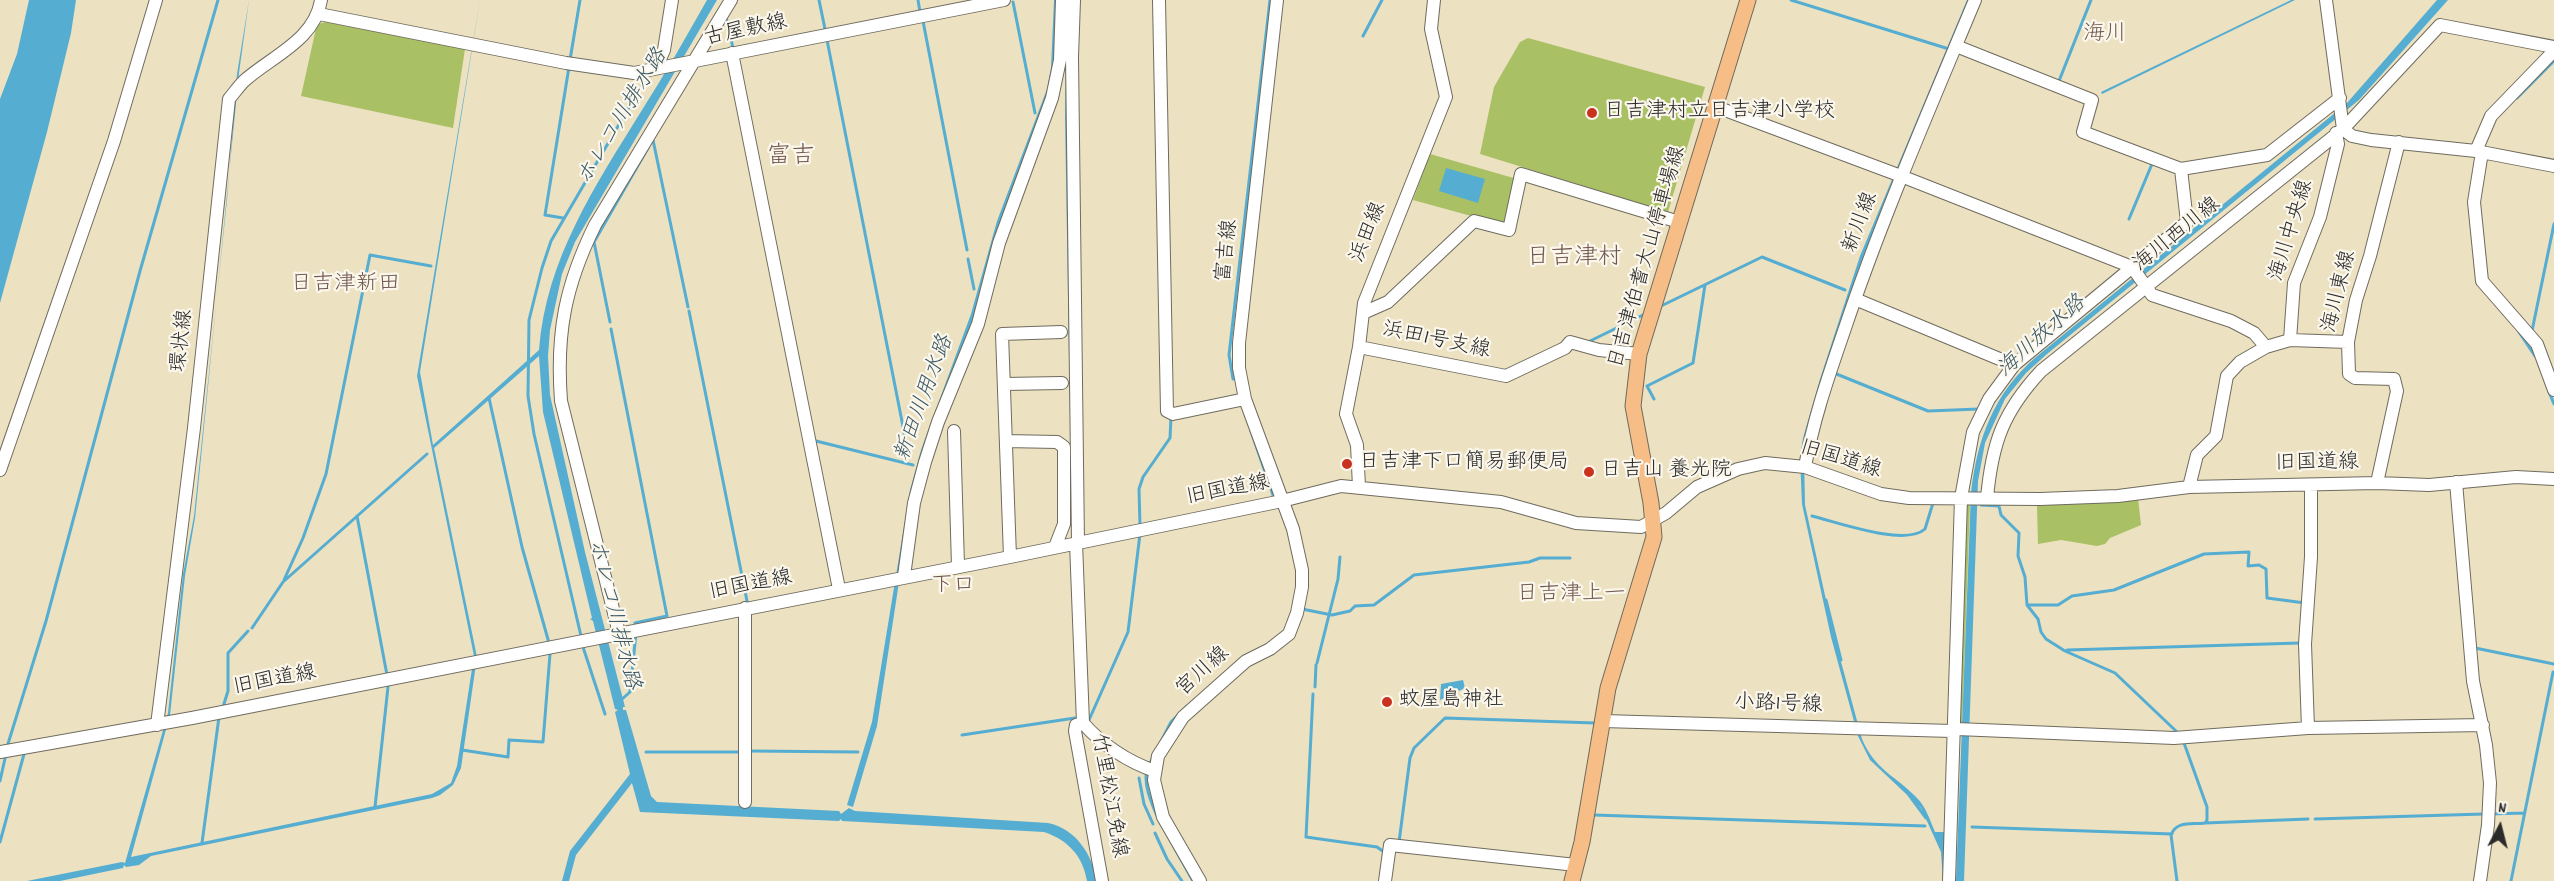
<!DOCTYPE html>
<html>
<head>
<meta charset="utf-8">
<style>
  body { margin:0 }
  #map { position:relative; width:2554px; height:881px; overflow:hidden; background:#ece1c0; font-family:Dekko,sans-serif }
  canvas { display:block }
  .north { position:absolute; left:2470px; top:797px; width:60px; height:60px; -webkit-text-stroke:4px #fbf7ec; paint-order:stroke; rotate:7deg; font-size:16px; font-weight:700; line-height:24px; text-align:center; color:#2b2b2b }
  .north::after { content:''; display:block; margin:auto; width:21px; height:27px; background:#2b2b2b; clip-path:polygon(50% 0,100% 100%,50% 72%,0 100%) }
</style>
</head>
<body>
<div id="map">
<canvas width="2554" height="881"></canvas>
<div class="north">N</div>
</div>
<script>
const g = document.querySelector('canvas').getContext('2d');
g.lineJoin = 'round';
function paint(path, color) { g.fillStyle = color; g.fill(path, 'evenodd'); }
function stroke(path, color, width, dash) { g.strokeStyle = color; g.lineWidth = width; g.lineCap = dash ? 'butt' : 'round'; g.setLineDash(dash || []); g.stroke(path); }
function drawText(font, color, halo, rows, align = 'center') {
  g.font = font + ' Dekko,"Klee One",sans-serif'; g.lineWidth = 4.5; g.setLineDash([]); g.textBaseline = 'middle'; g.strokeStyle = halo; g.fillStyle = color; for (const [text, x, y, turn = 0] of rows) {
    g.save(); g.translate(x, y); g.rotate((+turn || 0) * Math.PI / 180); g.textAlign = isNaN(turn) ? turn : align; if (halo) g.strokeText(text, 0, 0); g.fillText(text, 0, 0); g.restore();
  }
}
paint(new Path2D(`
  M326,22L465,49L453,128L301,96L317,24Z
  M1528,38L1705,87L1668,212L1480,154L1494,87L1520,42Z
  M1430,154L1517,179L1504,225L1413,200Z
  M2138,498L2141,525L2110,538L2105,544L2097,546L2061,540L2038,544L2037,506Z
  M1970,503L1962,726H1957L1965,506Z`), '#a9c065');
paint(new Path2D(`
  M29,0H76L71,33L47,132L0,303V99L17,54Z
  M249,0L239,73L195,518L185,576L170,715L131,857L432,794L451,783L457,766L474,656L417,376L480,0L420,372L433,445L539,350C546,259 595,186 642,110C665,74 686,37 707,0H717L575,242L562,274L550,330L548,356L550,395L585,552L625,707H623V710H626L651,796L657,802L839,811L841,814L849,808L855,811L1048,823C1076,829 1092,854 1097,881H1087C1083,856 1068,840 1044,832L842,821L841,819L839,821L640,812L632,783L576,855L569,881H562L570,851L630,774L615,712L618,710L615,709L593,621L590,619L592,618L543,412L539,356L434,448L477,657L461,768L453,785L440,795L432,798L151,856L139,865L126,867L124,865L123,868L60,881H27L122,862L125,863L168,713L183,574L194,516L227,200L237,74Z
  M1054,0H1058L1057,64L982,297L951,379L901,569L877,726L853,807L847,805L872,722L910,490L921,450L971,314L997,221L1047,89L1051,68Z
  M1067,0H1069L1072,536L1065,117Z
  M1967,0H1970L1863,259L1804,456L1805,505L1834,636L1862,739C1875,770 1896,776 1917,798C1926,807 1930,820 1935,832H1944L1945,881H1943L1941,852L1921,808L1870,760L1858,736L1831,637L1802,504L1800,457L1803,438L1820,379L1860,256Z
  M2291,0H2295L2102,94L2101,92Z
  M2437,0H2448L2359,100L2047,354L2026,373L2005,399L1985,443L1978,481L1964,881H1956L1971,493C1977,439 1994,393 2036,357L2347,103Z
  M1446,168L1485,179L1478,203L1439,191Z
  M1463,680L1465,688L1459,691L1457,688L1451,691L1452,695L1440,700L1441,684Z`), '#55add2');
stroke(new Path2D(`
  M819,0L825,29
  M918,0L920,12
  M1791,0L1949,49
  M1013,2L1035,113
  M726,17L733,48
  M923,21L967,250
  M1363,36L1382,0
  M827,40L908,452
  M570,60L580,0
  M2059,81L2091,0
  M2517,98L2554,61
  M653,140L688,307
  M563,218L545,215L569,67
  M2129,219L2152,164
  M968,259L974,289
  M1659,307L1762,257L1845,290
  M689,311L747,601
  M610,322L594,242L648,148
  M611,329L667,616L635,623L636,627
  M2532,331L2554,224
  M2519,332L2535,356
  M1586,343L1645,314
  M1834,373L1928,411L1979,409
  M1233,379L1229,355L1270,0
  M2549,392L2554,404
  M489,398L522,547L549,643
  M1654,399L1647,386L1693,363L1705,285
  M1251,431L1274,498
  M816,441L913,465
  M1981,505L1999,506L2001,515L2019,533L2018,556L2025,577L2027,605L2038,619L2041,632L2046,639L2065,651L2115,673L2176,731
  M357,516L387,675
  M1812,516C1837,522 1905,547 1925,529L1933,503
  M1140,526L1139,489L1143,477L1170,438L1171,417
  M284,580L303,538L326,474L370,255L431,266
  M1826,600L1841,660
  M2027,605H2058L2072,596L2114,590L2204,554L2249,552L2248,566L2259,565L2266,569L2267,598L2305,603
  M1302,609L1332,615L1350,611L1355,606L1374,605L1414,575L1529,562L1540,558H1570
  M252,628L283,582L427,454
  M581,636L534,434L528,396L529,320L542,268L551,241L649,73
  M583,647L605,714
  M2475,648L2554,664
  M2067,650L2300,643
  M1317,663L1338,579L1340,557
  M1315,687L1316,665
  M1313,694L1306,837L1377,847L1384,852
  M621,700L630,692L636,633
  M223,707L228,691V653L248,631
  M1089,720L1128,632L1140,534
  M962,735L1075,718
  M7,747L46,621L140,271L218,0
  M462,750L508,757L509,740L543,742L550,654
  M751,751L858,752
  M646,752H739
  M1149,765L1171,722L1187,706
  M1147,771C1143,784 1152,804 1157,816
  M1139,778L1144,804L1153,824
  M0,781L6,754
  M1909,795L1926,818
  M375,807L388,687
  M2490,814L2524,813
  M1594,815L1925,826
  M2315,819L2484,814
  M1160,822L1193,881
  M2205,823L2308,819
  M1972,827L2172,834
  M1155,833L1167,859L1182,881
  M0,842L24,754
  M1399,842L1410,758L1414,748L1445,718L1595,723
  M202,843L219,717
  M2177,881L2171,835C2177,820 2192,825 2205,823L2207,820V807L2184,743
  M2511,881L2553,672`), '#55add2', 3);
const minor = new Path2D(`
  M1074,0L1072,57L1078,543
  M1159,0L1167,411L1173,414L1245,399
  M2326,0L2343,129
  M319,14L566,63L634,73L1004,0
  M732,53L839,589
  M656,68L664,50L672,0
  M1714,106L1901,176L2132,267L2152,295L2231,321L2254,333L2266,347
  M2343,129L2440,25L2554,47
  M2476,151L2491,116L2554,51
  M2482,152L2474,202L2482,281L2537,344L2554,390
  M2181,169L2267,155L2340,98
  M1855,299L2014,365
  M1363,313L1388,302L1474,221L1509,230L1521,174L1679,222
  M2290,340L2294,283L2320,217L2338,144L2336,133
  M1359,347L1506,376L1565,348L1570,342L1599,350L1639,354
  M1004,384L1062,383
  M954,431L958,566
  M1006,441L1057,442L1064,447V524L1055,547
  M1805,467C1813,420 1829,375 1844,331C1882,218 1929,110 1975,0
  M0,470L114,141L156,0
  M2456,482L2473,681L2486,745L2490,783L2488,825L2480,881
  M2377,483L2397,391L2394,379L2355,378L2349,374L2348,342L2356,300L2370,256L2399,142
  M1359,487L1357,445L1346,414L1359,347L1364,303L1446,97L1431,29L1434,0
  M2189,487L2197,455L2216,436L2227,376L2240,362L2266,347L2290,340L2348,342
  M1987,498C1992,443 2003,412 2041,371L2343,129L2352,136L2371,140L2476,151L2554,166
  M1076,543L1083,723C1101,744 1128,762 1155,771
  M1010,557L1002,334L1061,332
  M904,576L914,503L925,462L938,422L978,324L999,243L1052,98L1060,60L1062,0
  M619,633L561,401C556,333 565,286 595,225L731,0
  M1603,721L1952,731L1957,729L2174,738L2308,728L2483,725
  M1083,723L1076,725L1075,731L1102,881
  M157,725L194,428L229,99C234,93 239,86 244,81C272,56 315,40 321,0
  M2308,728L2305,644L2311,557V485
  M0,752L192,718L1010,557L1282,501L1341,486L1501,502L1576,523L1641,527L1666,513L1697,487L1738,469L1765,463L1805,467L1881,494L1909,498L2040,499L2118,496L2189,487L2377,483L2429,485L2516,477L2554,479
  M745,802V608
  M1200,881L1163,817L1154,780L1158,756L1183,717L1246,661L1270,649L1289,634L1297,613L1302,587V570L1293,529L1245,399L1239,368V343L1277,0
  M1385,881L1390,845L1576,865
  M1949,881L1961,498L1973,432L1989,399L2014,365L2187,222L2181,169L2083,132L2092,100L1956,46`);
const major = new Path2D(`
  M1572,881L1582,842L1608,688L1654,537L1651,503L1633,406L1639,354L1748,0`);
stroke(minor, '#6f6b5f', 14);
stroke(major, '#6f6b5f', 17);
stroke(minor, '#fff', 12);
stroke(major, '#f6be86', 15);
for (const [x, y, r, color] of [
  [1592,113,6,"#c8321e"],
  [1347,464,6,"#c8321e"],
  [1589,472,6,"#c8321e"],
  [1387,702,6,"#c8321e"]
]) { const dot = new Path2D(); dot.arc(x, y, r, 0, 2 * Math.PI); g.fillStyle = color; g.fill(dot); stroke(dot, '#fbf7ec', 2); }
drawText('21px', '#2b2b2b', '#fbf7ec', [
  ["古屋敷線",746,32,-12],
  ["新川線",1862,223,-69],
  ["海川中央線",2293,231,-73],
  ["浜田線",1370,233,-68],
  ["海川西川線",2178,236,-39],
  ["富吉線",1229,251,-84],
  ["日吉津伯耆大山停車場線",1649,258,-74],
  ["海川東線",2341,292,-76],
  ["環状線",184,341,-84],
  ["浜田1号支線",1436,342,12],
  ["旧国道線",1840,461,17],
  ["旧国道線",2317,465,-1],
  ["旧国道線",1228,492,-11],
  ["旧国道線",751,587,-11],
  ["宮川線",1204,673,-42],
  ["旧国道線",275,682,-11],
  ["小路1号線",1778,706,2],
  ["竹里松江免線",1107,796,80]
]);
drawText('21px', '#2b2b2b', '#fbf7ec', [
  ["日吉津村立日吉津小学校",1604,113],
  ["日吉津下口簡易郵便局",1359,464],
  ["日吉山 養光院",1601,472],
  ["蚊屋島神社",1399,702]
], 'left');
drawText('22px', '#72584e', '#fbf7ec', [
  ["海川",2105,36],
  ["日吉津新田",345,286],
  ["下口",953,588],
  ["日吉津上一",1571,596]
]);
drawText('italic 22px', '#3a5865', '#fbf7ec', [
  ["ホレコ川排水路",624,118,-59],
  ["海川放水路",2043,338,-42],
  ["新田川用水路",926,399,-70],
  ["ホレコ川排水路",612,615,76]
]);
drawText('24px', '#72584e', '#fbf7ec', [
  ["富吉",791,159],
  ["日吉津村",1574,260]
]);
</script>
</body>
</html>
